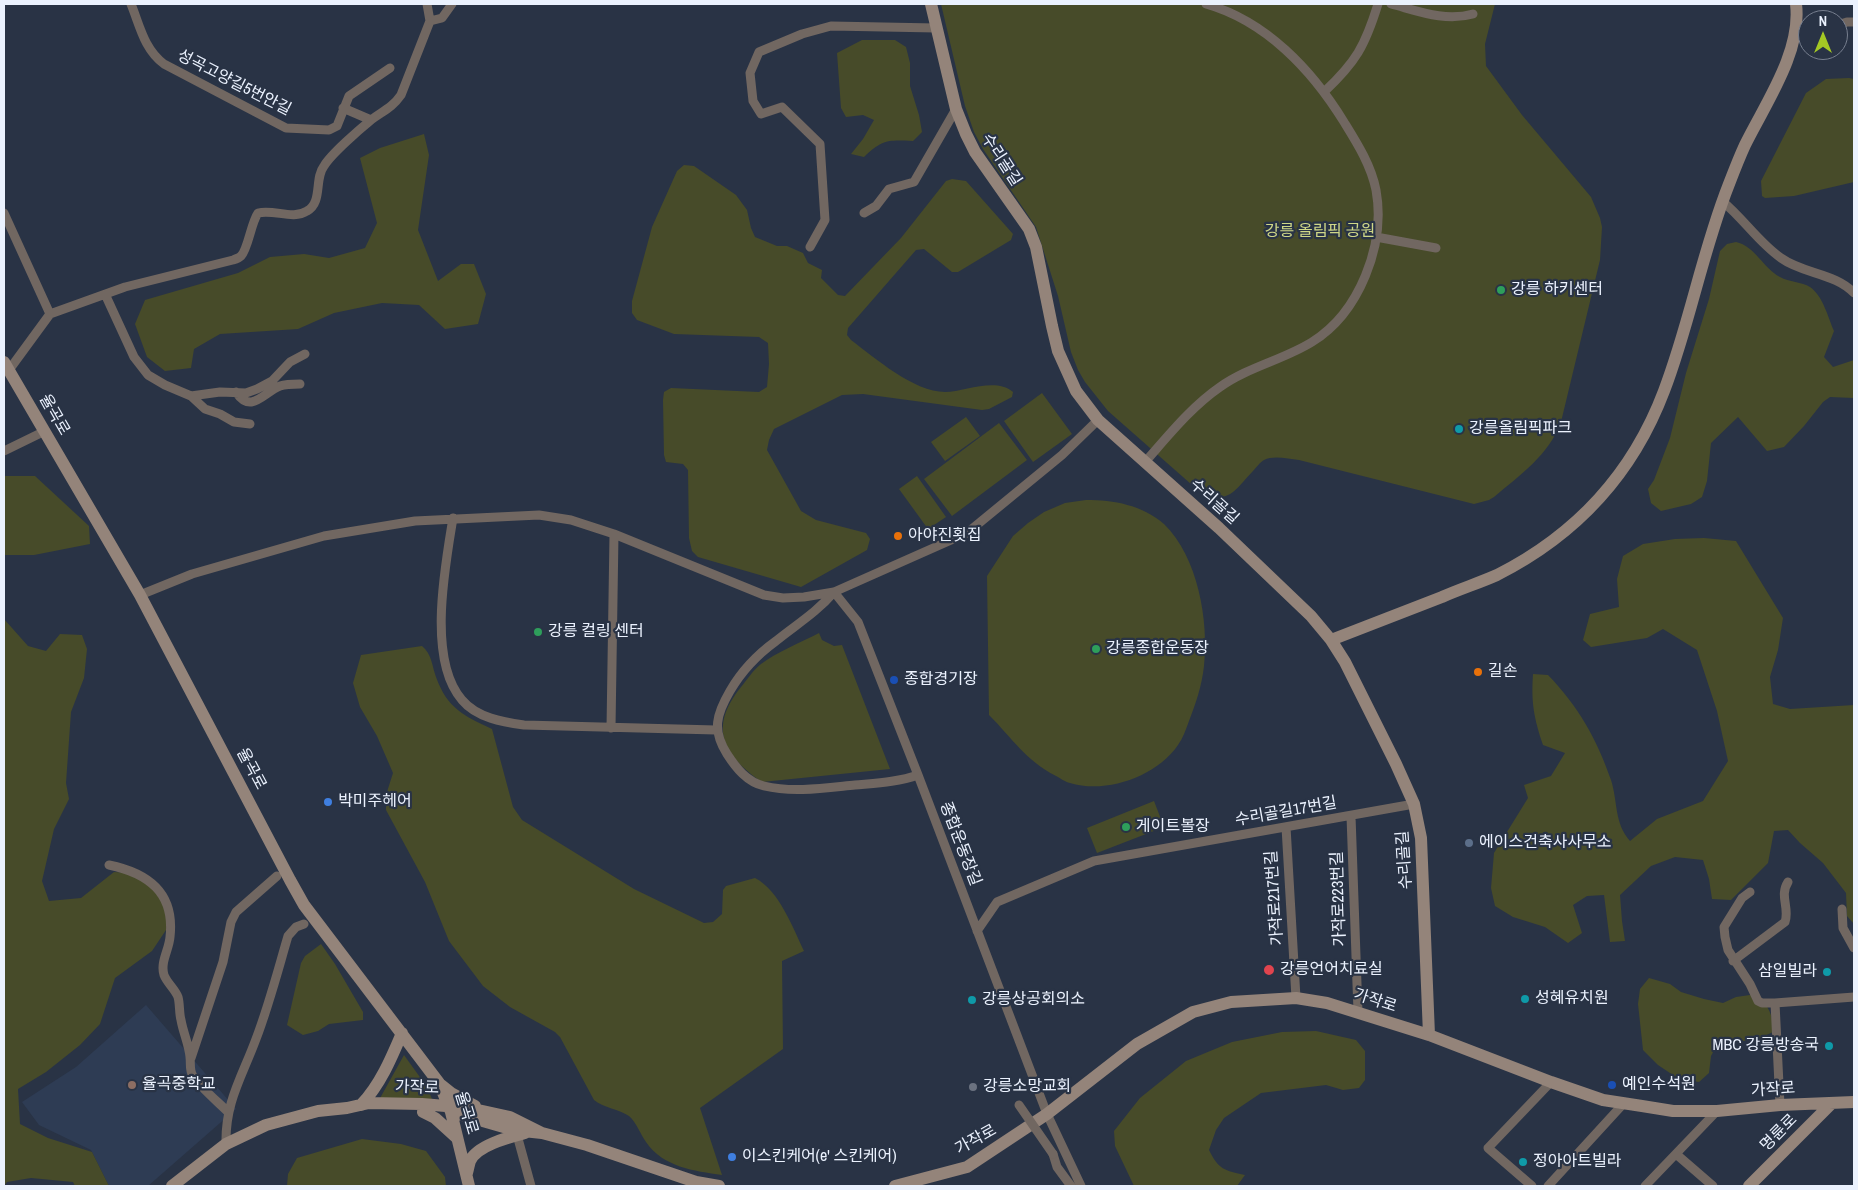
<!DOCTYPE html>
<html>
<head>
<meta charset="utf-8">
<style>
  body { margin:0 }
  #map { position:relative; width:1858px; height:1190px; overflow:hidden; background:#293345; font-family:"Archivo Narrow",sans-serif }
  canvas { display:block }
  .frame { position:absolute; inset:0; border:5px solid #ebf2fe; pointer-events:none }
  .north { position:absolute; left:1798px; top:10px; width:50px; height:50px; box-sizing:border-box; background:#293345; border:1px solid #777f8f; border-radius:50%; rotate:0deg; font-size:14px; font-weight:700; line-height:20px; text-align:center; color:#ebf2fe }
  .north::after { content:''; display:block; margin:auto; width:18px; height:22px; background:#a4c824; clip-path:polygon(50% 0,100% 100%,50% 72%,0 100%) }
</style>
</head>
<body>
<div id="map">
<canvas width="1858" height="1190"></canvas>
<div class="frame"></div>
<div class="north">N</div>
</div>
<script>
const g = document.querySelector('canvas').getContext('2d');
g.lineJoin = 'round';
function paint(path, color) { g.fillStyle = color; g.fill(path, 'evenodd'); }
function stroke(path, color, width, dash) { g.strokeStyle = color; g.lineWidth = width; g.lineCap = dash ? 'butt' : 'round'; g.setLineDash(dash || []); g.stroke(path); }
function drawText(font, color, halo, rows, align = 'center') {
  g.font = font + ' "Archivo Narrow","Noto Sans KR",sans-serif'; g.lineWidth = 4.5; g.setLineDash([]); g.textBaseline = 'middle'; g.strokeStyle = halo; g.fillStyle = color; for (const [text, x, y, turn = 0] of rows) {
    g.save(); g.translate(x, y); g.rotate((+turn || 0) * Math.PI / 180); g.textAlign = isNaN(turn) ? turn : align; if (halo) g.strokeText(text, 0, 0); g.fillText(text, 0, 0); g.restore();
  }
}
paint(new Path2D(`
  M146,1005L236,1109L148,1186H109L91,1150L39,1125L22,1102L76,1067Z`), '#2e3c54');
paint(new Path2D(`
  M941,4H1495L1485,44L1486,66L1522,115L1591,197L1600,218L1602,227L1600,260L1561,422C1549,455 1520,475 1494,497L1489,500L1474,504L1299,460C1288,459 1274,455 1264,460C1260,462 1256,468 1253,471C1234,491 1229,505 1200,492L1108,411L1085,382L1078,370L1071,352L1058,296L1036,227L983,149L974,132L965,106Z
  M862,40H895L906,47L910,63V86L919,115L922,132L913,141C888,140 883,139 864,157L851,154L863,139L874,120L863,115L846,117L841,108L837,53Z
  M1849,78L1854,79V182L1794,196L1765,198L1762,196L1761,181L1806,93L1826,79Z
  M424,134L429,155L418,230L438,281L461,264H474L486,294L478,324L445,329L419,305L382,303L334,313L298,329L220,334L194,349L191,368L165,371L147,357L135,324L145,300L238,273L270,257L304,254L329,258L365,248L377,223L360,158L380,148Z
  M684,165L694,166L736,195L747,210L751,228L755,237L777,246H787L803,253L808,263L822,270L821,278L838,295L845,296L901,238L946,181L952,179L966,181L1013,234L1011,240L958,272H952L924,249L916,250L848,328L847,335L851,340C875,358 914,392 945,392C965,392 995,377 1013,392L1012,397L989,409L982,410L863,394L842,395L774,429L769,440L767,450L801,511L816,520L866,533L870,539L867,550L801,587L698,557L692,551L689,538L688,470L683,464L666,462L664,455L663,400L664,392L671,388L759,392L767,387L769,364L768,343L759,337L674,334L637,320L632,313V301L652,227L677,171Z
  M1736,242C1755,246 1763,268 1780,277C1789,282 1802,282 1810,287C1823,296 1828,317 1834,331L1824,357L1833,367L1854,360V398L1830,397L1823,402L1804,426L1784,447L1767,451L1738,417L1711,443L1707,481L1702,497L1691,504L1661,511L1651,503L1648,489L1654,480L1670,438L1686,373L1709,299L1720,251L1727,244Z
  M1042,393L1072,434L1033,462L1004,421Z
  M966,417L980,436L945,461L931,442Z
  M999,423L1027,460L952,516L924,479Z
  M4,476H35L89,526L90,544L34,555H4Z
  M917,476L946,517L928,529L899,489Z
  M1086,500C1114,500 1142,505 1164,524C1198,557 1209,621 1204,666C1202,685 1196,703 1189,721C1186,729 1183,738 1178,745C1156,777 1106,794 1070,783C1065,782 1060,778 1056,776C1025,760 1013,739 989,715L987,576L1013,536L1028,523L1044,512L1065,503Z
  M1704,538L1736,541L1783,618L1778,650L1770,677L1773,704L1790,709L1854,705V924L1847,916L1846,893L1823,863L1800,843L1788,830L1774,831L1768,863L1731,900L1712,899L1709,879L1703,860L1675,857L1651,866L1620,895L1622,921L1625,941L1610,942L1604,895L1587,896L1573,905L1582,933L1568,943L1545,927L1513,917L1495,906L1491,888L1494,853L1528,798L1524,785L1551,776L1565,753L1543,745C1534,718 1531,703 1533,674L1548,675C1578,706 1597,739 1611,780C1618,802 1614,823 1630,841L1657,819L1703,801L1728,761L1717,711L1697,650L1663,629L1647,638L1591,647L1583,640L1590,614L1619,607L1617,579L1623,556L1643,544L1675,539Z
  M4,619L28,646L46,651L60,634L82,635L87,649L84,678L71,712L66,783L69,799L54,829L42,881L49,901L81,898L114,872L145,874L166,896L168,927L152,951L115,978L100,1024L80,1045L46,1072L18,1089L20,1124L48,1138L92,1152L109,1186H75L73,1182L31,1178L7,1182L4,1186Z
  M819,633L822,640L834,646L842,645L890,769L762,782C723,755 708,728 741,687C747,680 753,670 761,664C775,653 802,642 819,633Z
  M422,646C432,654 432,666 436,677C447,708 464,716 492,729L513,807L522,820L634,889L704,923L713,922L722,914L723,890L726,886L755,878C779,890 793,928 804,951L782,961L783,1049L700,1108L722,1175C694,1171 663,1167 646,1142C640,1134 637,1123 629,1116C619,1109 604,1108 594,1100L560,1037L555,1032L510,1007L483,986L449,941L425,882L386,810V795L393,773L377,736L360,707L353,683L361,655Z
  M1154,801L1164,827L1097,853L1087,828Z
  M321,944L335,964L363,1012V1020L329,1024L318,1031L303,1035L287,1025L301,963L305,956Z
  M1649,978L1670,984L1681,992L1704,999L1723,1003L1736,997L1757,994C1768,1006 1774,1015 1773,1032L1756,1040L1718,1043L1711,1056L1709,1073L1699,1082L1679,1079L1658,1065L1643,1050L1638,1004L1640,989Z
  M1316,1031L1356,1040L1365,1051V1080L1359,1088L1343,1090L1326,1085L1261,1093L1224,1118L1216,1130L1209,1150C1218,1169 1225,1171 1245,1175L1237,1186H1134L1115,1146L1114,1131L1140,1098L1186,1061L1232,1042L1282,1032Z
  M404,1055L427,1087L432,1099L379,1100Z
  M362,1139L401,1144L426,1151L445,1177L446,1186H287L288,1174L297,1158Z`), '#474b29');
stroke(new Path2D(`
  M131,4C140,26 144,49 164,64L286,128L329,130L337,126L349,96L390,68
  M427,4L430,21
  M1391,4C1418,11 1445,22 1473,14
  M1838,25L1847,22H1854
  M1794,37L1808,33
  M1324,92C1356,62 1365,46 1378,4
  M343,108L371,120
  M1722,201C1743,218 1759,243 1781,258C1803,274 1835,273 1854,293
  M4,213L50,314
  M864,213L876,206L889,189L914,182L956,109
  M1376,237L1436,248
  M810,247L825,220L820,144L782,107L761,114L753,101L750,73L759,52L802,34L831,26L936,28
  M105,294L134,357L148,375L165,385L191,396L220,392L246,393L257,389L272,381L290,362L305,354
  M9,370L50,314L125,287L233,260C236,259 239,258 241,256C248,249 251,223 258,213C274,209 293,220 307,211C323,202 314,179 324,166C331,154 360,129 371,120C383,111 392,108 401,95L430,21L442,18L452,4
  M236,392C251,415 264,392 280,386C286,384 293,384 300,384
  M191,396L205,409L220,414L234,422L250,424
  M4,451L45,431
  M1145,462C1168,436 1191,407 1220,387C1248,367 1283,360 1312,342C1359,313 1386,245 1376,190C1371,165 1357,143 1344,122C1312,70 1266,21 1206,4
  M453,518C445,567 427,660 462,700C477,718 503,722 524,725L716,730
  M140,595L192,574L324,536L415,521L539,515L571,520L614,534L764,595L783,598L804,597L834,592L967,533L1062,455L1098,420
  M611,728L614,534
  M918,775C898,782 876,783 855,785C825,788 793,793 764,786C747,782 736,768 727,754C712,730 716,715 730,691C741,672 758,654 776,641C797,624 816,613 834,592L858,622L918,775L1047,1114L1081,1186
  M1351,816L1358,1012
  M1286,827L1296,998
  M109,865C148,873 175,893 170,937C169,950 160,962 164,975C167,983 175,989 178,997C180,1004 179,1013 181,1020C183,1032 189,1045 190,1057C191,1064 189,1070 193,1076C199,1086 218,1102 228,1112
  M1750,892L1742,898L1724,927L1725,937L1728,950L1750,984L1758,1001L1762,1003H1775
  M1842,909L1843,928L1854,948
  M977,931L997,902L1094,861L1414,804
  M1733,961L1785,922C1790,908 1779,896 1788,882
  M191,1058L223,962L231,922L236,912L277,876
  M1780,1105L1775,1003L1854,997
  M517,1135L531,1186
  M226,1144C225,1102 242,1077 256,1039C269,1005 278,970 288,936L296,927L304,924
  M1053,1154L1057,1167L1071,1186
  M1676,1154L1713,1186
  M1532,1186L1488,1148L1551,1082
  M1548,1186L1624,1103
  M1645,1186L1717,1111`), '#716761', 9);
stroke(new Path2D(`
  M931,4L956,109L966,134L975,152L1029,229L1036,247L1052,326L1058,351L1076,391L1098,420L1219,528L1311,616L1331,640L1345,662L1396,764L1414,804L1421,838L1429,1035
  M4,362L140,595L290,880L304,905L439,1083L451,1112L469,1186
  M1331,640C1368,626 1405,611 1442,597C1460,589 1479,583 1497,575C1576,535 1633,473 1664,391C1690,323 1702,252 1729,184C1734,171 1739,158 1745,145C1765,104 1802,52 1796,4
  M441,1085L451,1093L475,1106
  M361,1105C380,1085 391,1059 402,1033
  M423,1112L435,1118L457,1138
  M455,1113L514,1130L542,1133L587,1145L696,1182L719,1186
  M467,1173C468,1169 469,1164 470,1161C477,1145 510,1137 525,1133
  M172,1186L226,1144L266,1125L318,1111L347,1108L369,1103L422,1104L469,1108L510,1117L542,1133
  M895,1186L967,1167L1047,1114L1137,1044L1193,1012L1231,1002L1296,998L1327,1003L1429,1035L1551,1082L1603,1100L1642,1106L1673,1111H1717L1780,1105L1854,1102
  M1749,1186L1832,1103`), '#94847a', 12);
stroke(new Path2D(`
  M1019,1105L1053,1154`), '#716761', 9);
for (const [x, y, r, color] of [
  [1501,290,5,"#2e9e5b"],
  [1459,429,5,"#0f9aa8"],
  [898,536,5,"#e8710a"],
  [538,632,5,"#2e9e5b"],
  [1096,649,5,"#2e9e5b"],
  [1478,672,5,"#e8710a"],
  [894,680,5,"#1a4fb4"],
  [328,802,5,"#3f7fe0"],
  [1126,827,5,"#2e9e5b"],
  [1469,843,5,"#5c6f8a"],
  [1269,970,6,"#e0444e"],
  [1827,972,5,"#0f9aa8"],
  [1525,999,5,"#0f9aa8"],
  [972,1000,5,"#0f9aa8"],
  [1829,1046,5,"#0f9aa8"],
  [132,1085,5,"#8d6e63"],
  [1612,1085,5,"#1a4fb4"],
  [973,1087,5,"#6b7280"],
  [732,1157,5,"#3f7fe0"],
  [1523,1162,5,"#0f9aa8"]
]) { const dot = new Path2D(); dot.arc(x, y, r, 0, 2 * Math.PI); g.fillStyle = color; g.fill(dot); stroke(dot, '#293345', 2); }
drawText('16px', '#ebf2fe', '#293345', [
  ["성곡고양길5번안길",234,83,27],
  ["수리골길",1001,160,57],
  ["율곡로",54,415,60],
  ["수리골길",1214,502,42],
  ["율곡로",251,769,62],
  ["수리골길17번길",1286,812,-10],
  ["종합운동장길",960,844,69],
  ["수리골길",1405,860,-94],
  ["가작로217번길",1275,898,-94],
  ["가작로223번길",1339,899,-92],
  ["가작로",1375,1001,18],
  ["가작로",417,1088,2],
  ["가작로",1773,1090,-4],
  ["율곡로",466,1113,73],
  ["명륜로",1779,1133,-45],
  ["가작로",976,1140,-29]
]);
drawText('16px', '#cfd787', '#293345', [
  ["강릉 올림픽 공원",1320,232]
]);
drawText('16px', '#ebf2fe', '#293345', [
  ["강릉 하키센터",1511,290],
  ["강릉올림픽파크",1469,429],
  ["아야진횟집",908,536],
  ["강릉 컬링 센터",548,632],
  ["강릉종합운동장",1106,649],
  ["길손",1488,672],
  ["종합경기장",904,680],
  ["박미주헤어",338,802],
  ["게이트볼장",1136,827],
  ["에이스건축사사무소",1479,843],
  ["강릉언어치료실",1280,970],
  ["삼일빌라",1817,972,"right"],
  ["성혜유치원",1535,999],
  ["강릉상공회의소",982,1000],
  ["MBC 강릉방송국",1819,1046,"right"],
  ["율곡중학교",142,1085],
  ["예인수석원",1622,1085],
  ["강릉소망교회",983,1087],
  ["이스킨케어(e' 스킨케어)",742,1157],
  ["정아아트빌라",1533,1162]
], 'left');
</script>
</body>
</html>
